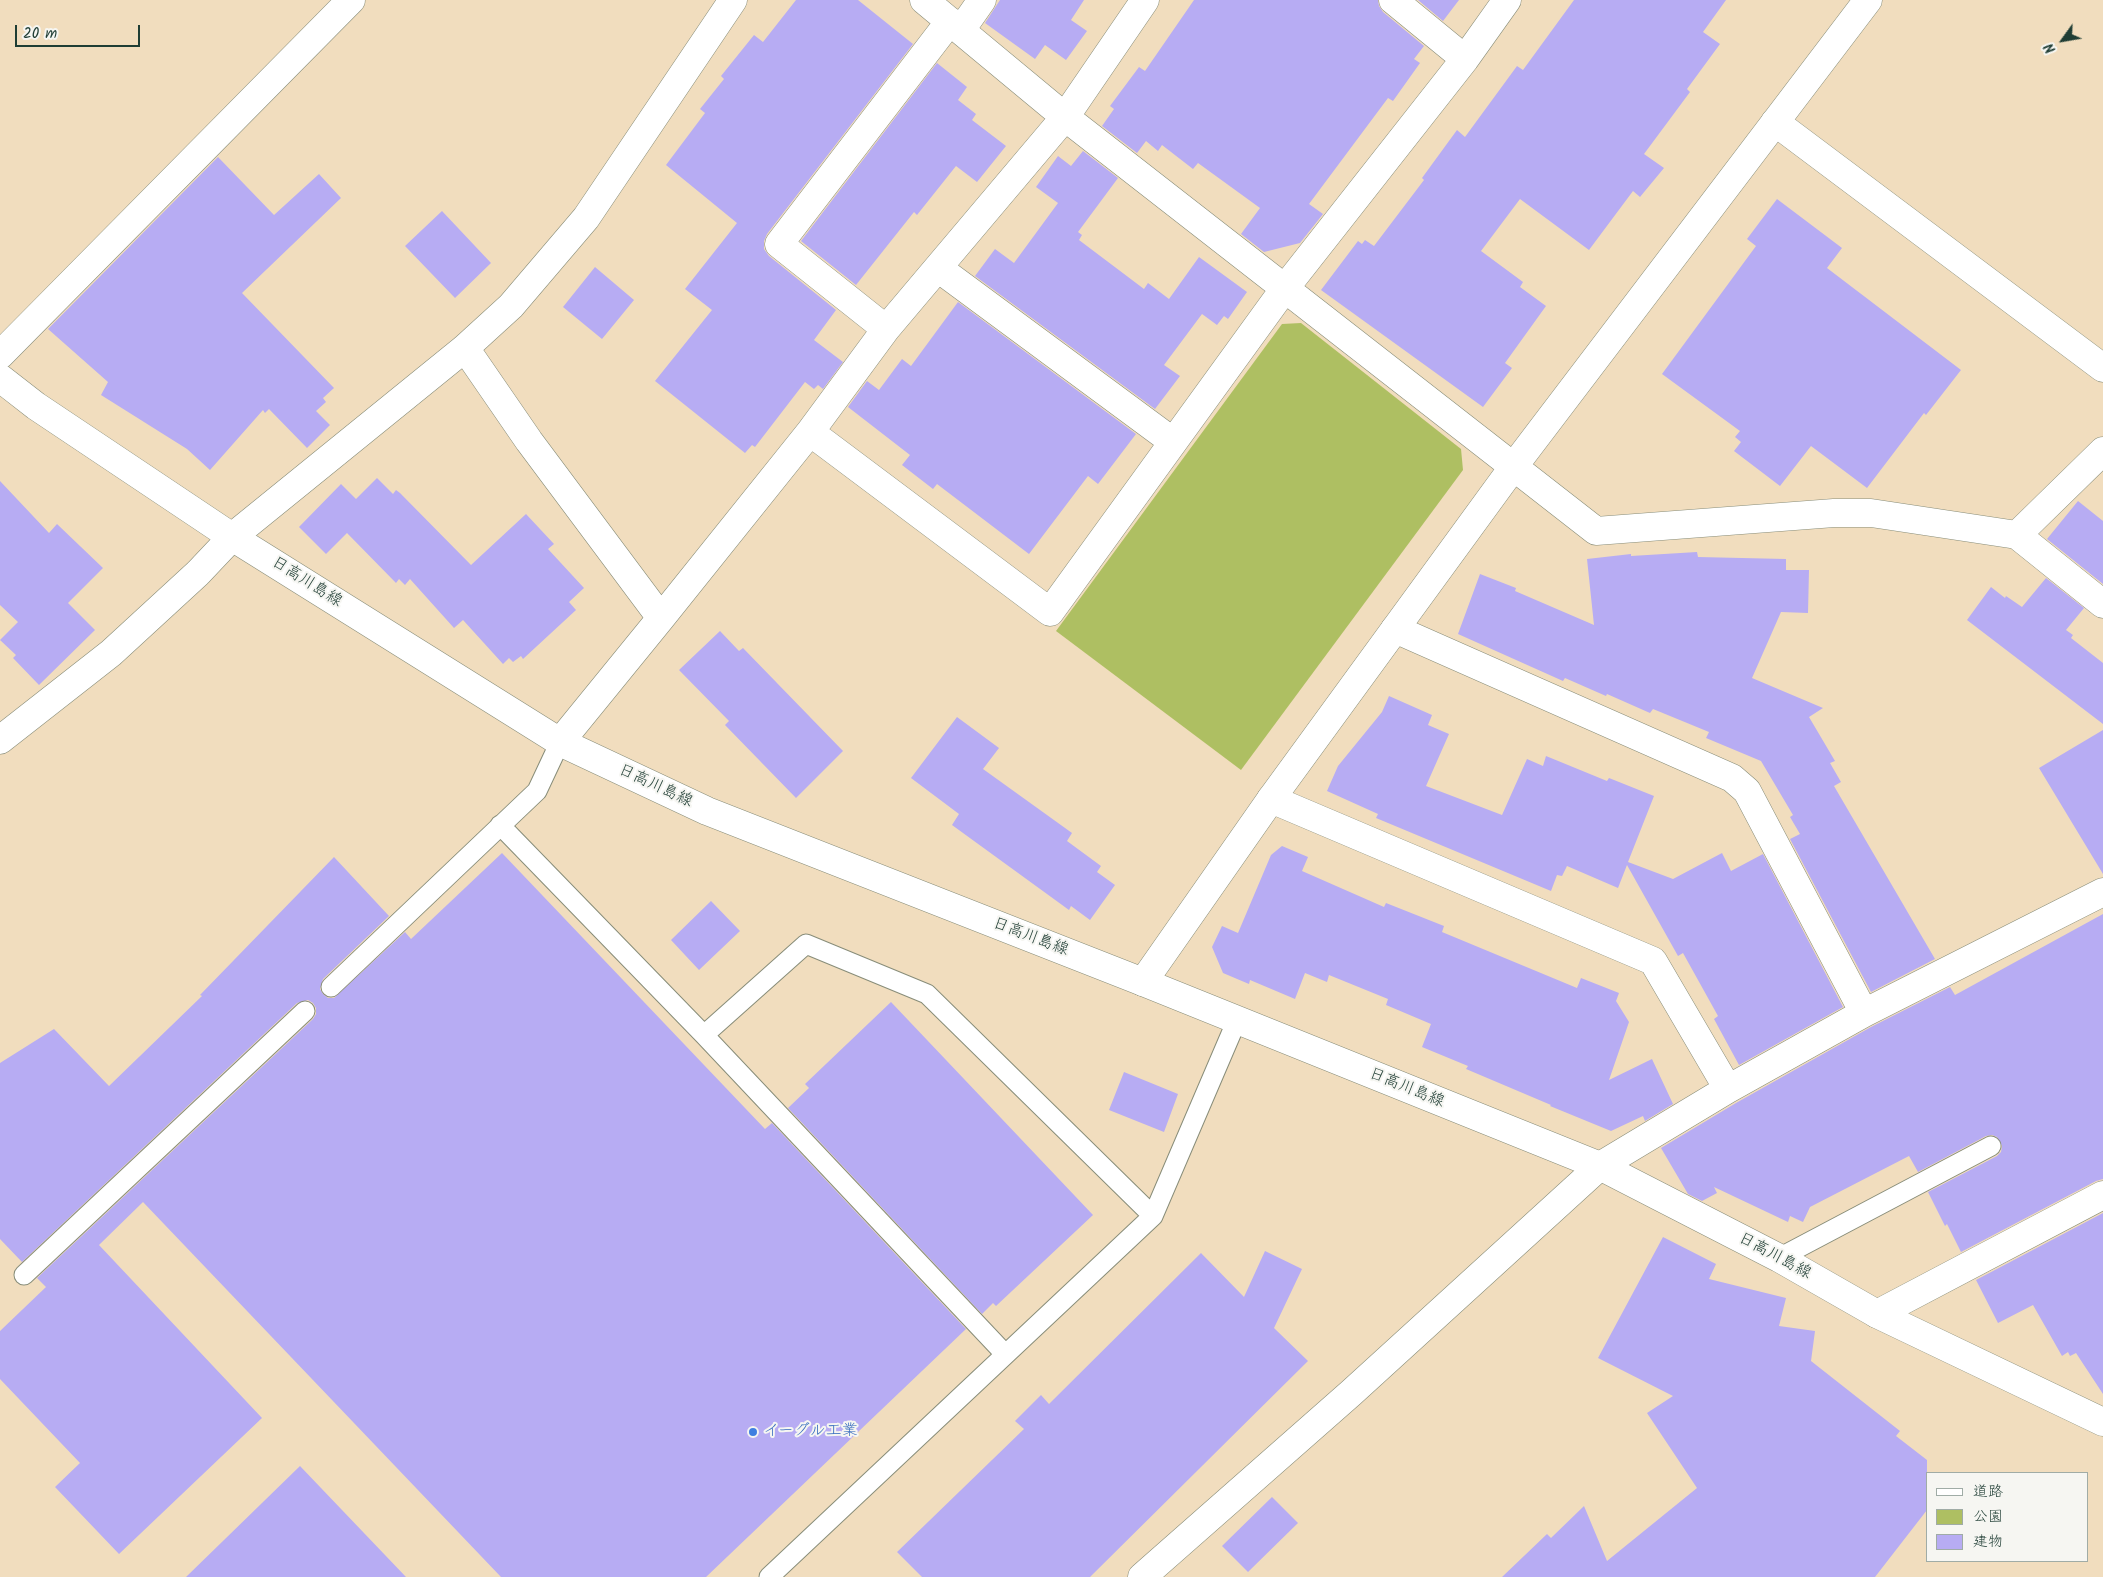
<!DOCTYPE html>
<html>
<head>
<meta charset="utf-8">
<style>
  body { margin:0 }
  #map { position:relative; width:2103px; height:1577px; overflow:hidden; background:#f1ddbe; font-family:Kalam,"Klee One",sans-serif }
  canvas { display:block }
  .legend { position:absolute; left:1926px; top:1472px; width:162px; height:90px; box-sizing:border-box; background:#f6f6f2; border:1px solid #a0aca6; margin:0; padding:6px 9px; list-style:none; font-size:15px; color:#1f3d34 }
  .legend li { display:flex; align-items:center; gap:10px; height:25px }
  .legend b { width:25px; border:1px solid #a0aca6 }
  .north { position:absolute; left:2038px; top:15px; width:50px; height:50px; -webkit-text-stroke:4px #f6f6f2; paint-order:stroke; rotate:238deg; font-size:14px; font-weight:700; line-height:20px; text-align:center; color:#1f3d34 }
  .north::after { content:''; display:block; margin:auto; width:18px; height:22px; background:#1f3d34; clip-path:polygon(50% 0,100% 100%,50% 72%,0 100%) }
  .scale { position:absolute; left:15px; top:25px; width:125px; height:22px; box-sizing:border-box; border:2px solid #1f3d34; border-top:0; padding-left:6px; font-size:15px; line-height:18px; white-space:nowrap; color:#1f3d34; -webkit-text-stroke:4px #f6f6f2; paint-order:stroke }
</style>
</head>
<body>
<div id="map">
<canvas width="2103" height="1577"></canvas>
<ul class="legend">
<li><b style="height:6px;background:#fff"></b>道路</li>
<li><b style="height:14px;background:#aebf62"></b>公園</li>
<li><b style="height:14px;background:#b7acf3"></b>建物</li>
</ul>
<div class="north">N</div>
<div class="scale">20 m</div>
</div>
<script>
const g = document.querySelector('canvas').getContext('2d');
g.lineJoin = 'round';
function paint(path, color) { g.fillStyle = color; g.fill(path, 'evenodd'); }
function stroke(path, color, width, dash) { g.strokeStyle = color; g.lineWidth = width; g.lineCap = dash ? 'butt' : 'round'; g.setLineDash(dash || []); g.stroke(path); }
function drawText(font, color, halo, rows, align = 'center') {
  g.font = font + ' Kalam,"Klee One",sans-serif'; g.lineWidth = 4; g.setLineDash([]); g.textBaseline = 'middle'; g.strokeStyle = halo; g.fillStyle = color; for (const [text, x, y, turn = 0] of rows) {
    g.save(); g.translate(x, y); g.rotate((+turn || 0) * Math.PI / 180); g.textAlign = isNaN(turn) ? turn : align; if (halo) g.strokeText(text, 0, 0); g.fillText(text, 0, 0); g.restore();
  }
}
paint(new Path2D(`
  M1301,323L1461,449L1463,470L1241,770L1056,631L1282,324Z`), '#aebf62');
paint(new Path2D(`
  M796,0H858L913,44L767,234L764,241V249L769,256L836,310L814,340L843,362L823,389L818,385L814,389L805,382L755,447L752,445L745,453L655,381L712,310L685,289L737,223L666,165L705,113L700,109L724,79L721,76L754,35L763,42Z
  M1000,0H1084L1071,20L1087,31L1066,60L1045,45L1035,59L985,23Z
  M1194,0H1378L1379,6L1383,12L1424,46L1414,59L1420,63L1393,101L1388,98L1309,204L1323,214L1300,243L1264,252L1241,234L1260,208L1198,163L1193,169L1162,145L1158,151L1146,141L1137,153L1102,126L1114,109L1110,106L1139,67L1145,71Z
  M1418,0H1459L1443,21Z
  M1574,0H1726L1703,32L1720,44L1687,89L1690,92L1644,154L1664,168L1640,197L1633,191L1589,250L1520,199L1481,251L1523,282L1520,287L1546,306L1505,363L1512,368L1483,407L1321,290L1358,241L1362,244L1365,240L1374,246L1424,180L1422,178L1457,130L1465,137L1517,66L1523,70Z
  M937,63L967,87L958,100L976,114L972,120L1006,146L977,182L956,166L917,215L914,212L856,285L801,241Z
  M1083,151L1118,178L1078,232L1082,235L1079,240L1144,289L1148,283L1169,299L1199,257L1247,292L1228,319L1224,316L1217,325L1202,314L1164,365L1180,376L1155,409L975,276L995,249L1014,263L1058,203L1036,187L1058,156L1071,166Z
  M218,157L274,215L319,174L341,198L242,293L334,388L323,398L326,402L316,411L330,425L307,448L269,409L265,413L263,410L210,470L187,449L101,395L108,382L48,329Z
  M1777,199L1842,248L1827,268L1961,370L1926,415L1924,413L1867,488L1811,446L1780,486L1734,451L1741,442L1735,437L1740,431L1662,374L1756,246L1747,239Z
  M442,211L491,263L455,298L405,246Z
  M595,267L634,300L602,339L563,307Z
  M958,302L1136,434L1098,484L1088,476L1029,554L937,484L933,489L902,465L910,455L848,407L867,381L879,390L902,359L911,366Z
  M377,478L393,494L396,490L400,493L471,565L526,514L554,544L548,549L584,588L569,602L576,610L523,659L521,656L513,662L509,658L503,664L463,620L454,628L410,579L405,585L399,579L396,583L347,533L326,554L299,527L341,484L356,499Z
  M0,481L49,533L57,524L103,568L68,603L95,630L39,685L13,658L16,655L0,640L18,622L0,605Z
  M2078,501L2103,521V584L2047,539Z
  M1697,552L1698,557L1786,559V570H1809L1808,613L1781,612L1752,678L1823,708L1809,717L1835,761L1830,763L1841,782L1834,786L1935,959L1871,992L1790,839L1800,834L1790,817L1793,815L1761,761L1706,738L1709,732L1653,709L1650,713L1607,694L1606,696L1565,678L1563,681L1458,634L1480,574L1516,588L1515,591L1594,625L1587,559L1631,554V556Z
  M2046,578L2084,608L2066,630L2073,635L2071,638L2103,663V724L1967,620L1991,587L2005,598L2006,596L2022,607Z
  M720,631L739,651L743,648L843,751L796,798L725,725L729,721L679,670Z
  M1389,696L1432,715L1428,725L1449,734L1426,786L1502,815L1527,759L1543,766L1546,756L1607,781L1609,778L1654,796L1628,862L1673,879L1722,853L1731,871L1763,854L1843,1007L1739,1065L1714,1019L1718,1016L1683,953L1678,956L1627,865L1618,888L1567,866L1562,876L1557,875L1551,891L1376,818L1378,814L1327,791L1338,766L1382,712Z
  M957,717L999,748L983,769L1072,833L1067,841L1101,866L1097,872L1115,885L1090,920L1071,906L1069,910L952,825L959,814L911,778Z
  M2103,730V874L2039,768Z
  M1282,846L1308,857L1302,871L1384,907L1386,903L1444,926L1442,932L1577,988L1581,978L1619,993L1616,1001L1629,1022L1609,1080L1652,1059L1673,1104L1645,1121L1643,1116L1611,1131L1550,1106L1551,1105L1466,1069L1468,1066L1422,1047L1431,1024L1386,1005L1388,999L1329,975L1327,982L1305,973L1295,999L1250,980L1249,984L1223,973L1212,947L1222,926L1238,933L1271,855Z
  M502,853L765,1129L772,1123L966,1329L706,1577H501L143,1202L99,1245L262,1418L119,1554L55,1487L80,1463L0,1379V1331L46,1287L37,1278L313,1019L316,1014V1008L313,1003L308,1000L297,1003L22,1262L0,1239V1063L54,1029L109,1086L202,996L200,995L334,857L389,916L323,979L320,989L323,994L328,998H334L405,932L411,939Z
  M711,901L740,931L699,970L671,940Z
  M2103,914V1179L2096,1181L1961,1252L1947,1224L1945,1226L1928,1192L1997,1156L2001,1152L2002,1146L1997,1137L1992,1135L1986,1136L1918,1172L1909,1156L1810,1207L1803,1222L1790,1216L1788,1222L1714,1187L1717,1193L1702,1201L1688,1194L1661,1148L1736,1103L1871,1027L1950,987L1955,995Z
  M891,1002L1093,1215L996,1306L993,1303L982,1314L788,1108L809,1088L805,1084Z
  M1124,1072L1178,1094L1164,1132L1109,1110Z
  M2103,1213V1394L2076,1353L2070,1356L2068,1352L2062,1356L2033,1305L1998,1323L1976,1280Z
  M1663,1237L1716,1264L1709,1279L1786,1298L1779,1326L1815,1331L1811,1361L1900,1431L1896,1436L1927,1460V1510L1875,1577H1502L1547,1534L1551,1538L1584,1506L1607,1561L1697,1488L1647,1413L1673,1396L1598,1358Z
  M1265,1251L1302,1269L1274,1328L1308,1361L1090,1577H922L897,1552L1024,1429L1015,1421L1041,1395L1049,1404L1201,1253L1244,1297Z
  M300,1466L406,1577H186Z
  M1272,1497L1298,1523L1248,1572L1222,1546Z`), '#b7acf3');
const lane = new Path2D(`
  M500,825L704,1035L1005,1354
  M331,987L537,791L560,742
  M704,1035L806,944L927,994L1153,1216
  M1779,1258L1991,1146
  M24,1275L305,1011
  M769,1577L1153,1216L1237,1020`);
const street = new Path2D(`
  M924,0L1065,117L1596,531L1834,513H1871L2017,535L2103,451
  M1393,0L1465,59
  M961,30L982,0
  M1775,122L2103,368
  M938,268L1172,441
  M886,329L779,244L950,21
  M465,348L529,441L661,618
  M0,355L351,0
  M810,432L1050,612L1285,288L1465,59L1507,0
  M2017,535L2103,604
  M1395,629L1732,778L1747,791L1864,1013
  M0,740L111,653L198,573L232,537L465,348L511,306L586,218L733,0
  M560,742L661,618L810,432L886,329L1065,117L1145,0
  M1271,799L1653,961L1728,1089
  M1877,1314L2103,1195
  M1142,1577L1351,1393L1600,1166L1728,1089L1864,1013L2103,892`);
const secondary = new Path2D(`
  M1143,982L1271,799L1514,466L1868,0`);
const primary = new Path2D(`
  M0,378L36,406L232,537L560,742L707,811L1143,982L1600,1166L1779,1258L1877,1314L2103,1422`);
stroke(lane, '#888d79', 21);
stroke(street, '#888d79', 29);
stroke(secondary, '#888d79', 29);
stroke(primary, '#888d79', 29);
stroke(lane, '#fff', 19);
stroke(street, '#fff', 28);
stroke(secondary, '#fff', 28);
stroke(primary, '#fff', 28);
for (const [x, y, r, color] of [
  [753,1432,5,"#3f7fe0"]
]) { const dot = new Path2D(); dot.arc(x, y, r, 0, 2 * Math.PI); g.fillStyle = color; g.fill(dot); stroke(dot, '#f6f6f2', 2); }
drawText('16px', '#1f3d34', '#f6f6f2', [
  ["日高川島線",306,583,32],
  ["日高川島線",655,787,25],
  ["日高川島線",1030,938,21],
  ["日高川島線",1406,1089,22],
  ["日高川島線",1774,1257,28]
]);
drawText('16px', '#366cbe', '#f6f6f2', [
  ["イーグル工業",763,1432]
], 'left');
</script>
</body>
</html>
